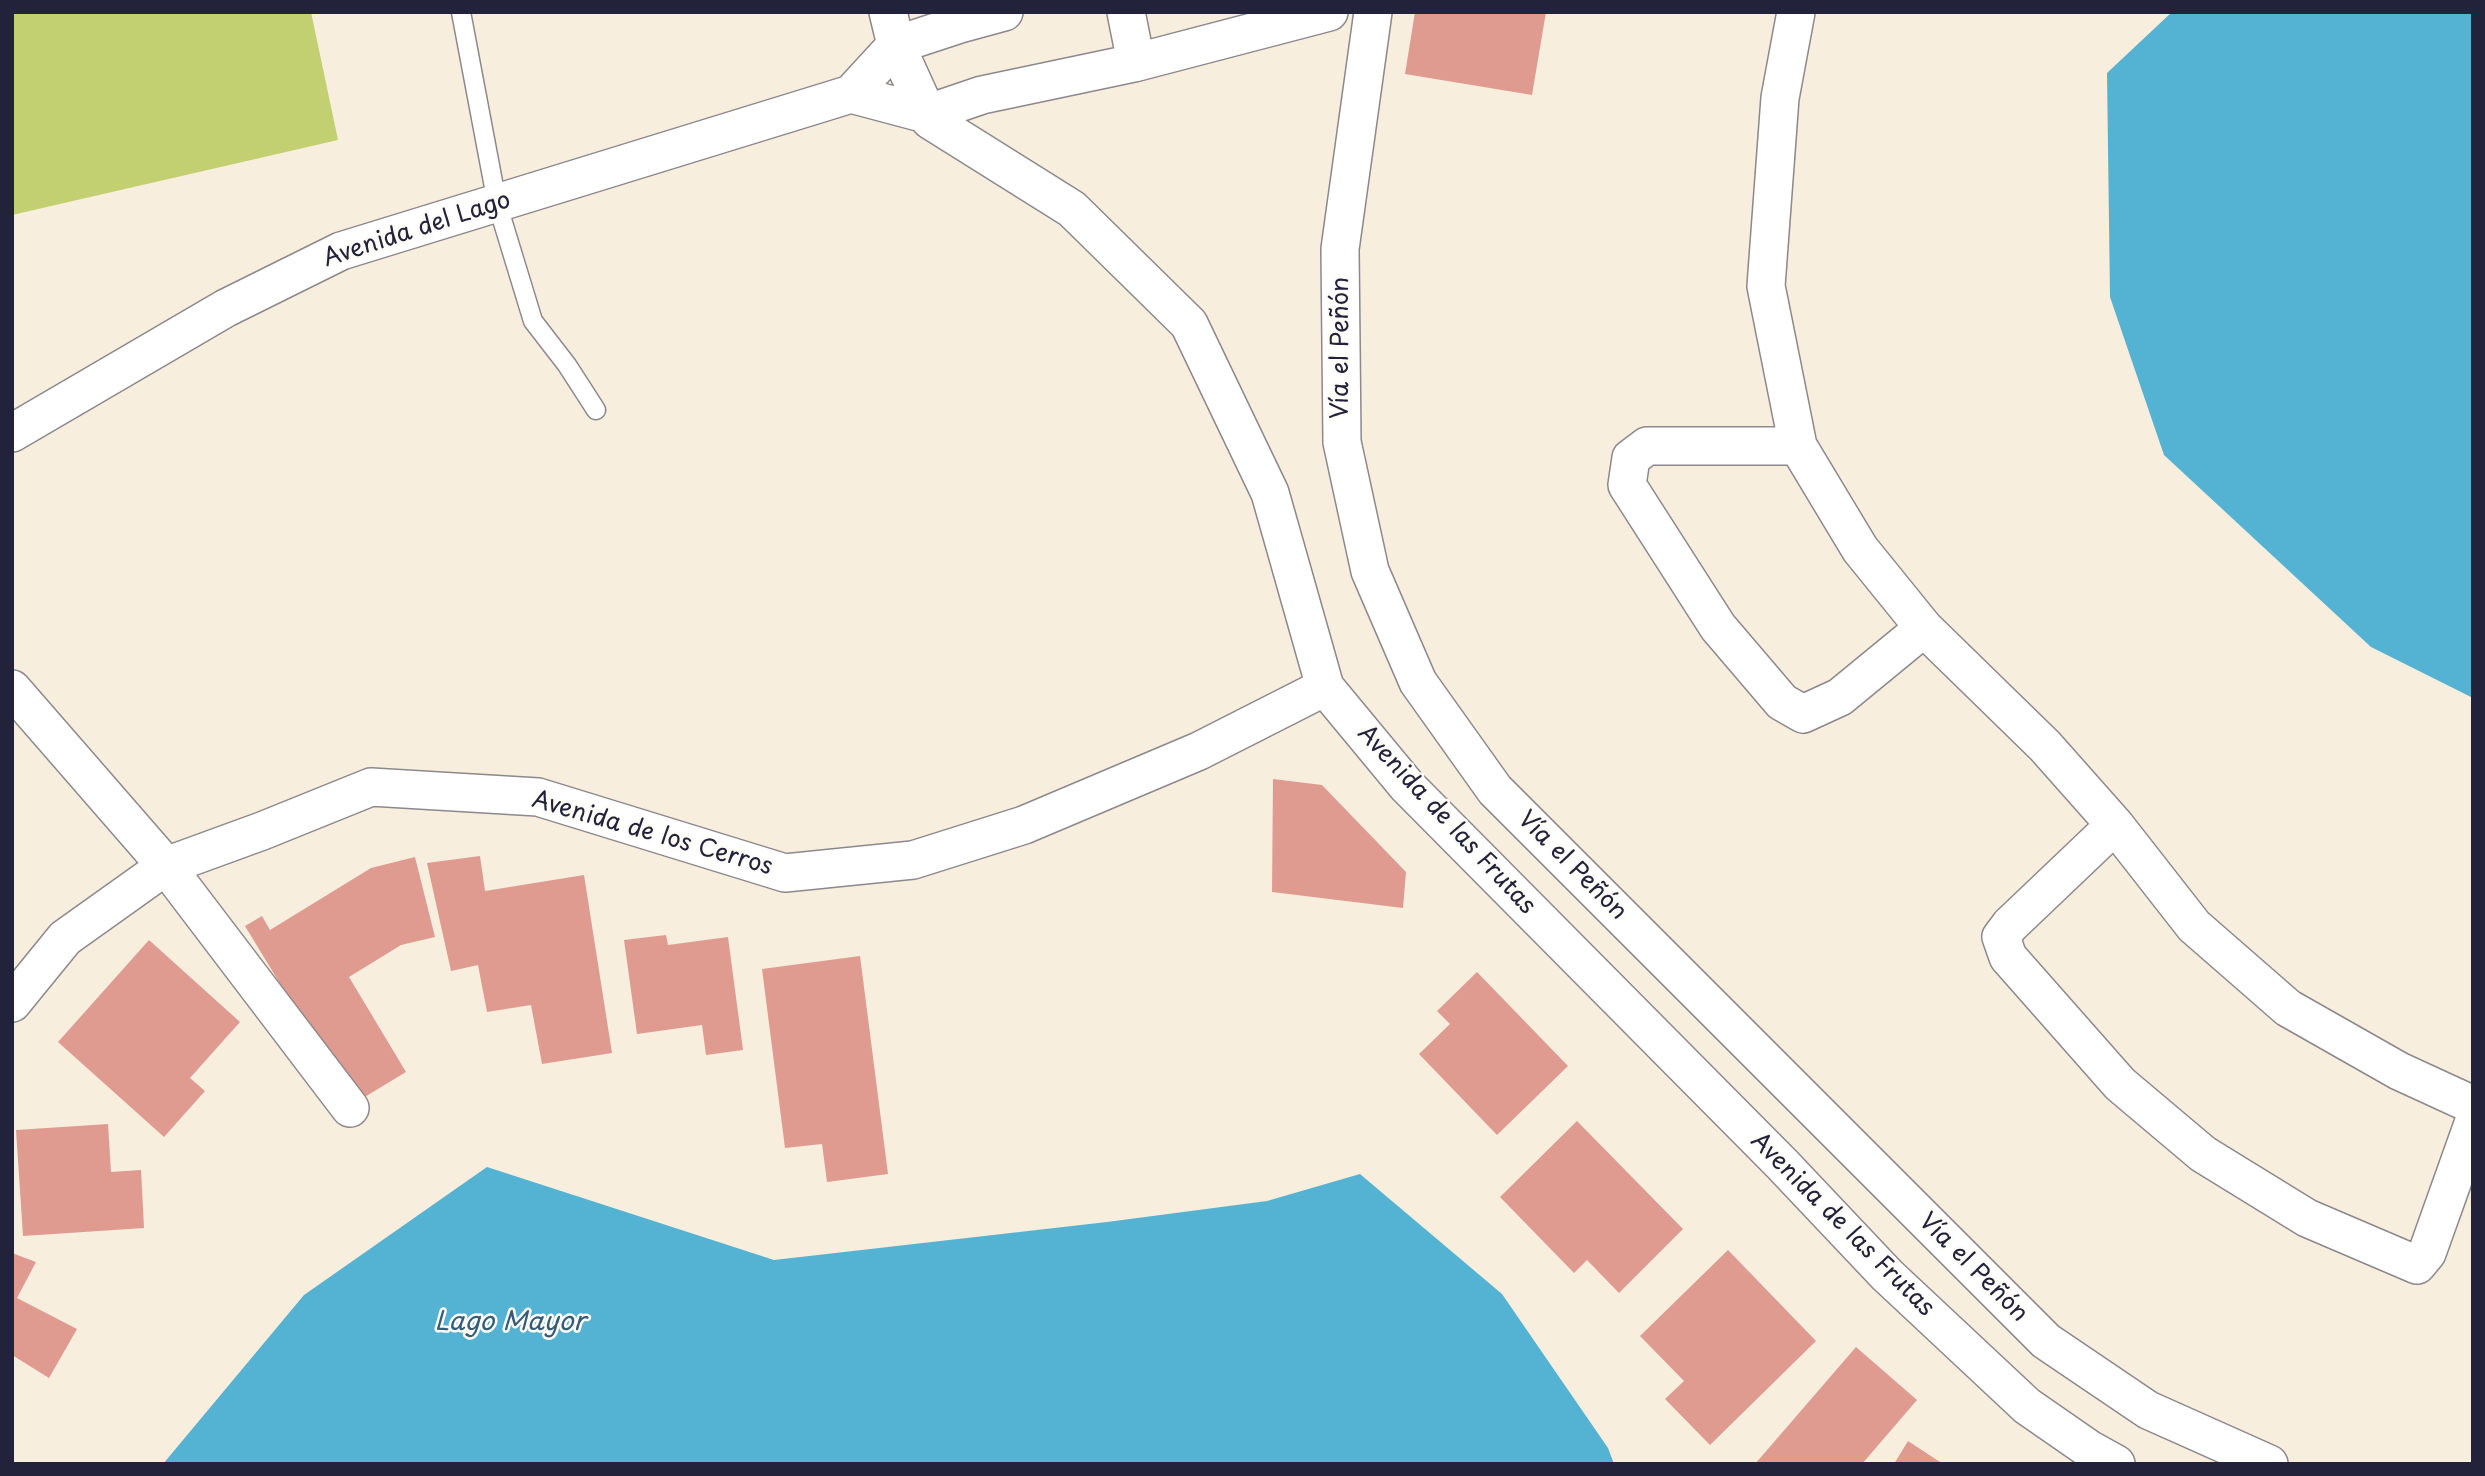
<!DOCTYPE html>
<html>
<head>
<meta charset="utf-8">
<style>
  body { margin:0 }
  #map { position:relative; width:2485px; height:1476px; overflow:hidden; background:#f7eede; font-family:"Playpen Sans",sans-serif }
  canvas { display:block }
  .frame { position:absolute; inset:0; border:14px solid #22223b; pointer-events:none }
</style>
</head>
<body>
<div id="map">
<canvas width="2485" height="1476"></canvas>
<div class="frame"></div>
</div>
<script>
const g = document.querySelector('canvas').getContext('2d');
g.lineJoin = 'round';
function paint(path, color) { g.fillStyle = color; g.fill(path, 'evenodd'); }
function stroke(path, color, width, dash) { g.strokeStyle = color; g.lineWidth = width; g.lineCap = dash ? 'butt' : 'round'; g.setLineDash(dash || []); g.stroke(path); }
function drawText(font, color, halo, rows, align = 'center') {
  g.font = font + ' "Playpen Sans",sans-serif'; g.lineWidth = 5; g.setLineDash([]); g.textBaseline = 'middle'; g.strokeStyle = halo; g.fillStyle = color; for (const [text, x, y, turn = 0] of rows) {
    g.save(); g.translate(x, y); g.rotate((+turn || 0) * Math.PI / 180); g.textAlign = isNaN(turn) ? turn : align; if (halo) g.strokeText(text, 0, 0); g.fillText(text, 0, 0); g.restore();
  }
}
paint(new Path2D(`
  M12,12H311L338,140L12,215Z`), '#c2d072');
paint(new Path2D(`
  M2172,12H2473V698L2371,647L2164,455L2110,297L2107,73Z
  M487,1167L774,1260L1107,1222L1267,1201L1360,1174L1502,1294L1608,1448L1614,1464H163L304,1295Z`), '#54b2d2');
paint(new Path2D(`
  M1415,12H1546L1532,95L1405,74Z
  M1273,779L1322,785L1406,872L1403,908L1272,892Z
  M480,856L485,891L584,875L612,1053L542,1064L531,1005L487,1012L478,965L451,971L427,863Z
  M415,857L435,937L401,945L349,977L406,1072L353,1104L245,926L262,916L270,930L371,868Z
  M666,935L668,945L728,937L743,1050L706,1055L702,1025L637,1034L624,940Z
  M149,940L240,1022L190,1078L205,1091L164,1137L58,1042Z
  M860,956L888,1174L827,1182L822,1144L785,1148L762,969Z
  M1477,972L1568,1066L1497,1135L1419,1054L1450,1024L1437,1011Z
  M1577,1121L1683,1229L1619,1293L1587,1260L1574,1273L1500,1197Z
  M108,1124L111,1172L141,1170L144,1228L23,1236L16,1130Z
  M1728,1250L1816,1341L1710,1445L1665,1399L1684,1381L1640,1336Z
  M12,1253L36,1262L17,1298L77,1329L49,1378L12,1355Z
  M1856,1347L1917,1400L1862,1464H1755Z
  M1908,1441L1943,1464H1894Z`), '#df9b90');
const service = new Path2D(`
  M461,12L497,203L533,321L567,365L596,410`);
const minor = new Path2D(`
  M888,12L896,45L930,120L1072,209L1189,324L1270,493L1325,687L1407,786L1782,1164L1887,1275L2027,1406L2089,1449L2116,1464
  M1126,12L1136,62
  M1373,12L1340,249L1342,442L1370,571L1418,682L1495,790L2046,1341L2148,1410L2269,1464
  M1796,12L1780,98L1766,286L1798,446L1860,549L1924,628L2045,746L2115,825L2194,926L2288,1008L2399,1071L2473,1105
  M851,94L926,114L982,95L1134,63L1329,12
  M12,433L226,308L341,251L851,94L896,45L960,24L1004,12
  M1798,446H1647L1631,458L1627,485L1718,627L1782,702L1803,714L1840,697L1924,628
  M12,689L166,866L350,1108
  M2115,825L2010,925L2001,937L2008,957L2120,1084L2203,1154L2307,1218L2417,1265L2427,1253L2473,1124
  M12,1003L65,938L166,866L262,831L371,787L538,797L785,873L913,860L1024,825L1199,751L1325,687`);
stroke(service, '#8c888c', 21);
stroke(minor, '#8c888c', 40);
stroke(service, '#fff', 18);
stroke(minor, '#fff', 37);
drawText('24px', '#22223b', '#fdfcf7', [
  ["Avenida del Lago",417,230,-18],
  ["Vía el Peñón",1341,348,-90],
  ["Avenida de las Frutas",1446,820,47],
  ["Avenida de los Cerros",652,834,16],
  ["Vía el Peñón",1572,866,45],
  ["Avenida de las Frutas",1842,1225,45],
  ["Vía el Peñón",1973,1268,45]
]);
drawText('italic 26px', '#365c77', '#fdfcf7', [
  ["Lago Mayor",510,1323]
]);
</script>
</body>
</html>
